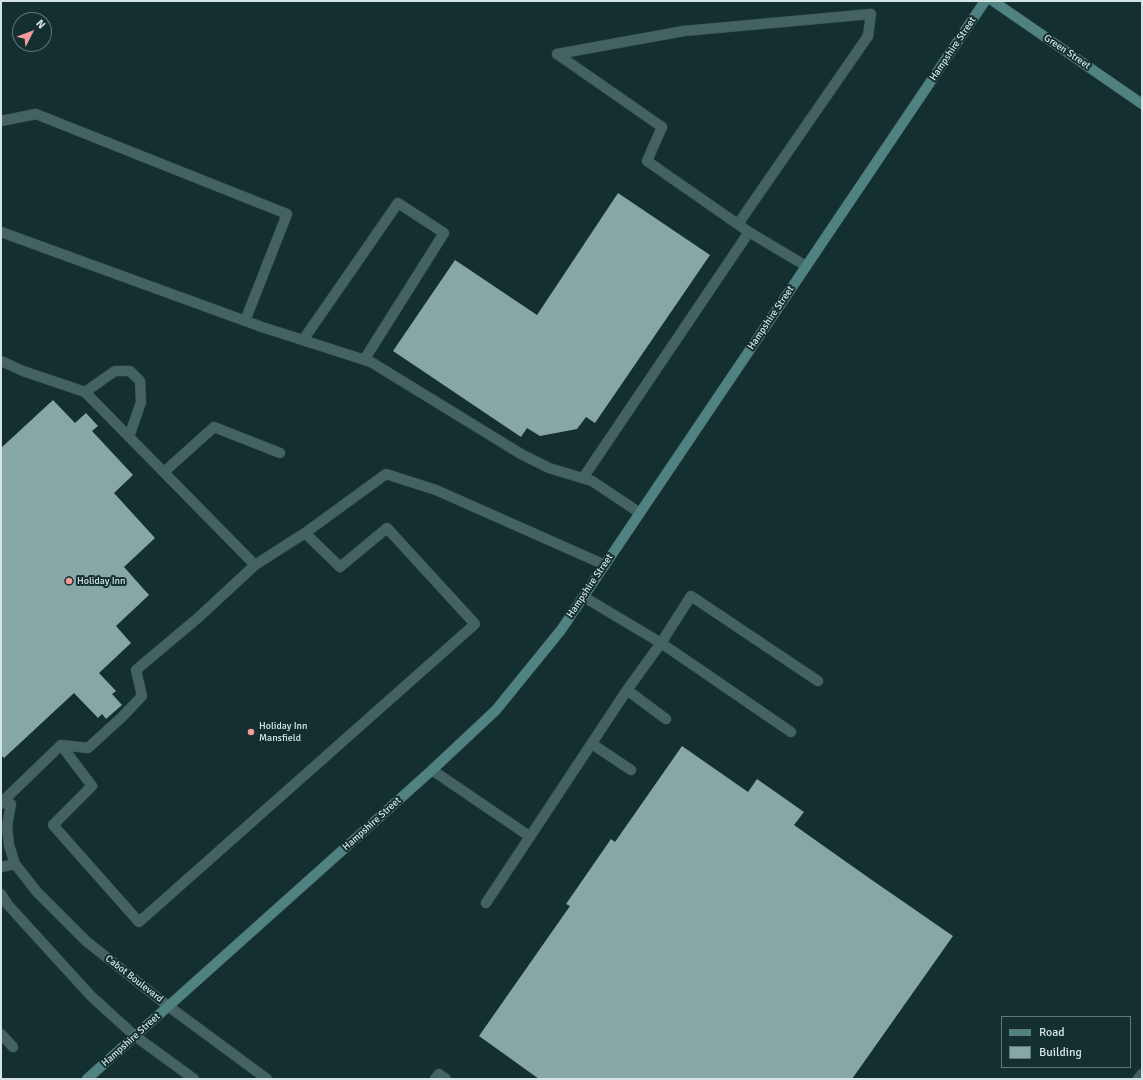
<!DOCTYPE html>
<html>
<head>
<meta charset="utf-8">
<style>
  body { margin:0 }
  #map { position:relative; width:1143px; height:1080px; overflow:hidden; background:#132f2f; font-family:Signika,sans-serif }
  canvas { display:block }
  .frame { position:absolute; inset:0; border:2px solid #d5e5e5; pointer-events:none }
  .legend { position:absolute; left:1001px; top:1016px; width:130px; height:52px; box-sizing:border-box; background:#132f2f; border:1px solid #617878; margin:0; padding:5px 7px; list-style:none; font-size:12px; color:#d5e5e5 }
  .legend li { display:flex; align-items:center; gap:8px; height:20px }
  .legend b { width:20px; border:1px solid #617878 }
  .north { position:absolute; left:12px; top:12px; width:40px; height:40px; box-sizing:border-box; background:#132f2f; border:1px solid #617878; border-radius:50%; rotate:48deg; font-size:11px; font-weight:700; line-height:16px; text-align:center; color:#d5e5e5 }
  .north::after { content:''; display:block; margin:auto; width:14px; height:18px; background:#f59b9d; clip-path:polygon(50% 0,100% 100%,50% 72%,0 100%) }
</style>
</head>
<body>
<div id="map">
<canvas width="1143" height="1080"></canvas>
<div class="frame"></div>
<ul class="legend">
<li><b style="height:5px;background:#508281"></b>Road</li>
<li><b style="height:11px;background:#87a6a6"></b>Building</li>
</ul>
<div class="north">N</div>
</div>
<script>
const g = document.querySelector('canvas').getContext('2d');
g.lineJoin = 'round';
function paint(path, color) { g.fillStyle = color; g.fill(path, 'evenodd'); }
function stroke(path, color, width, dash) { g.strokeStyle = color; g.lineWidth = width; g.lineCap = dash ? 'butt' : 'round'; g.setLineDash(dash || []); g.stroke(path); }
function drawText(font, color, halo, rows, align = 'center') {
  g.font = font + ' Signika,sans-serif'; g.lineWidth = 4; g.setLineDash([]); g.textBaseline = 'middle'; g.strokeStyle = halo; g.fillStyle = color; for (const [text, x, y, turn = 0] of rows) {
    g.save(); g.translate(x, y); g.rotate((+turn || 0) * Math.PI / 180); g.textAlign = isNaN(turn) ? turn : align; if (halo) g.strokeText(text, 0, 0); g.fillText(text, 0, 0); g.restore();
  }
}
paint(new Path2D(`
  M618,193L710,255L595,423L586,417L577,429L540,436L527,428L521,437L393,351L455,260L537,315Z
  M53,400L75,423L86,413L98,426L92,431L133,475L114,493L155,538L124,567L149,595L116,626L131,643L99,673L116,691L112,694L122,705L106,719L102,714L98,718L74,693L4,758L1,755V448Z
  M682,746L748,792L757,779L804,812L794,825L869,878L953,936L852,1079H539L479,1036L570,906L566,904L611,839L615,842Z`), '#87a6a6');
const lane = new Path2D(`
  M1,121L36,114L287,214L245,321
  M738,224L868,36L871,14L684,31L557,54L662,127L647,161L749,232
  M1,232L262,327L371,362L521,454L549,468L592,481L640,513
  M303,340L398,203L444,233L364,360
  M1,361L23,371L85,392L255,565
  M85,392L115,371H130L140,381L141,402L129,437
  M164,472L214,427L280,453
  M583,478L749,232L806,266
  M584,597L661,643L791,732
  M627,690L666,719
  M592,744L631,770
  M61,745L92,786L53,825L139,922L475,624L387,528L340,567L305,533
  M432,770L529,836
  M1,803L61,745L88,748L122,717L142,696L136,670L199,617L255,565L305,533L386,474L436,490L605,565
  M486,903L627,690L661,643L691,596L818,681
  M1,1034L13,1047
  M435,1079L439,1074L446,1079
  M1138,1079L1142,1074`);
const street = new Path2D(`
  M1,803L11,804L7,826L9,845L15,864L37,892L86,941L168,1006L267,1079
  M1,867L15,864
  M1,894L8,905L91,996L135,1036L194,1079`);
const secondary = new Path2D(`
  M993,1L1142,104
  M87,1079L432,770L496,710L561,630L985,1`);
stroke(lane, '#324c4c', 11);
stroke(street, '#324c4c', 11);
stroke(secondary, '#324c4c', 11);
stroke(lane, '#446262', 10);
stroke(street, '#446262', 10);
stroke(secondary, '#508281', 10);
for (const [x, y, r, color] of [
  [69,581,4,"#f59b9d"],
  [251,732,4,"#f59b9d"]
]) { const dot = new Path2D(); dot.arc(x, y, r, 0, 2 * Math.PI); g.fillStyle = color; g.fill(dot); stroke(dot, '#132f2f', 1.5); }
drawText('10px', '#d5e5e5', '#132f2f', [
  ["Hampshire Street",953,49,-56],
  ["Green Street",1067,52,34],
  ["Hampshire Street",771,318,-56],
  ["Hampshire Street",590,586,-56],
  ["Hampshire Street",372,824,-42],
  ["Cabot Boulevard",134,979,38],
  ["Hampshire Street",131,1040,-42]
]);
drawText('10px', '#d5e5e5', '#132f2f', [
  ["Holiday Inn",77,581],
  ["Holiday Inn",259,726],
  ["Mansfield",259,738]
], 'left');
</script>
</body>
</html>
